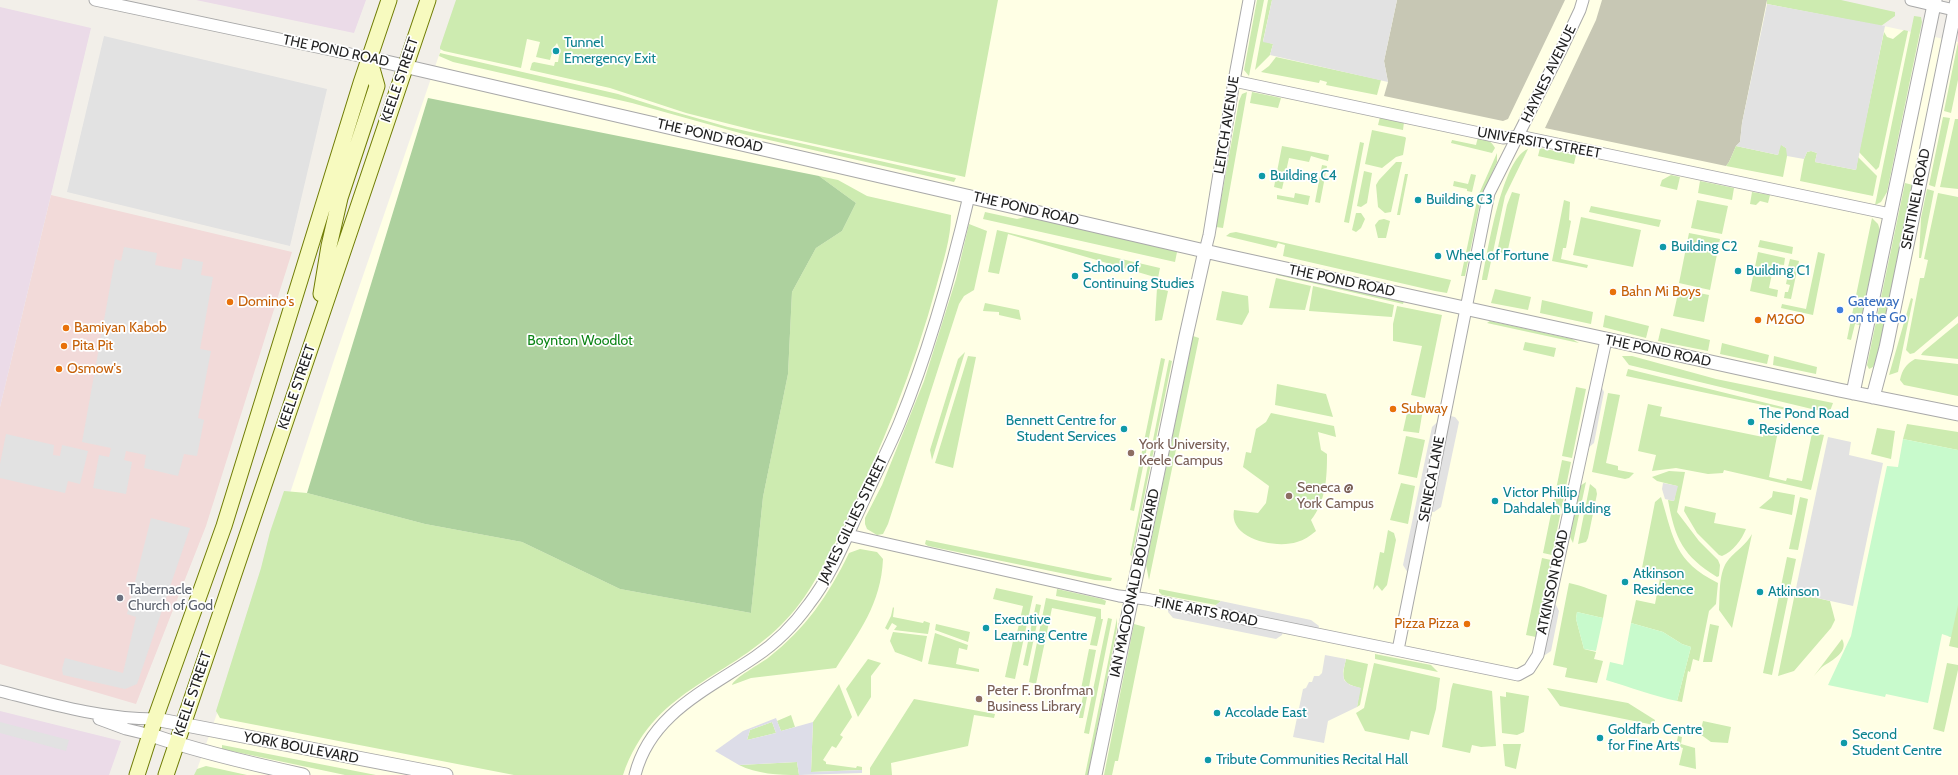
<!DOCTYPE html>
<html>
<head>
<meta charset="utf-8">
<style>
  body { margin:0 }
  canvas { display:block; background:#f2efe9 }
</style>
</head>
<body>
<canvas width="1958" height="775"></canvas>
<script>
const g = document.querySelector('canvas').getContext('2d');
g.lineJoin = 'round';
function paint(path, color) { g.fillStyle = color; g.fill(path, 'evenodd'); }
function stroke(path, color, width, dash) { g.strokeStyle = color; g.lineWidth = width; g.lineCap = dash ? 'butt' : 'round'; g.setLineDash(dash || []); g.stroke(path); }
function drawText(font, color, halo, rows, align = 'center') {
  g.font = font + ' Cabin,sans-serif'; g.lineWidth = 3.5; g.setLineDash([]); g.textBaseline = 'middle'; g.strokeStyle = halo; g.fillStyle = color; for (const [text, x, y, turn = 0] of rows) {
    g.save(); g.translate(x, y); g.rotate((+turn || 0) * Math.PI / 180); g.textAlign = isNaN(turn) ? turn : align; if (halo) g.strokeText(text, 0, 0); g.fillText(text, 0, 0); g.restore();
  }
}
paint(new Path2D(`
  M51,195L292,252L206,526L136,704L0,664V407Z`), '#f2dad9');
paint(new Path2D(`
  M196,0H366L354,33Z
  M0,7L91,28L0,407Z
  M0,711L121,741L109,775H0Z`), '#ebdbe8');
paint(new Path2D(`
  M458,0H1763L1958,42V775H195L219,708L335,357Z`), '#ffffe5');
paint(new Path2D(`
  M1397,0H1565L1508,119L1503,121L1384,96L1388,82L1384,61Z
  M1602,0H1767L1742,123L1740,142L1736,146L1729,162L1726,166L1545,128L1596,20Z`), '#c7c7b4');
paint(new Path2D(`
  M456,0H998L965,177L765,133L686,113L610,88L530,70L532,63L534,62L554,66L555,62H558L560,50L557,43L553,49L550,60L536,57L540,42L527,39L521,68L444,51L440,49V47Z
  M1257,0H1264L1249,76L1244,70Z
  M1268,0H1272L1263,41L1273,44L1270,55L1255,70Z
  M1767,0H1841L1895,12V16L1881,26L1767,4Z
  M1914,16L1921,17L1922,22L1887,192L1881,202L1875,205Z
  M1904,30L1908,31L1879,167L1876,170L1859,152L1884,32L1887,37L1893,39Z
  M1958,42V80L1951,113L1944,111Z
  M440,53L618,94L668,110L728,127L956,178L954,182L747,135L632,103L453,62L439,56Z
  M1276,57L1381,80L1377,95L1326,85L1327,82L1320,80L1319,83L1261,72L1269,66Z
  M1247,92L1223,228L1216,227L1239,101L1242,94Z
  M1252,92L1281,98L1278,108L1250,103Z
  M1380,117L1404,122L1403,130L1378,125Z
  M1943,117L1950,118L1935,187L1929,185Z
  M1955,119H1958V189L1940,187Z
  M1372,130L1405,137L1406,138L1403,155L1396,157L1382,168L1365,164Z
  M1478,137C1487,139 1491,141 1495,148L1492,153L1451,143L1452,140L1476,145Z
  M1360,142L1364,143L1349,223L1344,222Z
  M1780,144L1786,148L1788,151L1783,177L1726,166L1729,162L1736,146L1778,155Z
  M1282,146L1329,155L1328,161L1311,156L1309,162L1289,158L1282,189L1274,187Z
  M1540,148L1576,155L1574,164L1538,156Z
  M1528,149L1505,196L1487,280H1482C1487,254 1502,158 1528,149Z
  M1811,151L1817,153L1815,162L1856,170L1858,157L1877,176L1873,196L1800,181L1804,159L1807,152Z
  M1497,153V162L1481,198L1465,276H1461L1478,196Z
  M1396,162H1402L1391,212L1385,213L1378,207L1376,185L1379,180Z
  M1322,165L1327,166L1320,203L1315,202Z
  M1364,171L1372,173L1367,203L1361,207L1357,206Z
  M1405,174H1408L1400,215H1397Z
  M1471,174L1476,175L1472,192L1467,191V189L1453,186L1454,181L1468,184Z
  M1671,175L1680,177L1677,190L1660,186L1662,180Z
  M819,176L838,180L867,196L951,215C951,238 943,262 937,284C914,369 881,450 842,529C825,562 809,598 781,625C723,682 653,689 623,775H514L220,718L216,711L261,568L270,532L284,491L307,493L425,524L522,542L620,589L751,613L763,497L788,374L792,292L816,248L842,231L856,203Z
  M1700,181L1734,188L1732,200L1698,193Z
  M1905,183L1913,185L1878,356L1873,367L1869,369L1867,365Z
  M1927,189L1934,191L1921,258H1919L1921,218Z
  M1512,192L1520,194L1507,254L1497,252L1507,205Z
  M1752,192L1770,195L1768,203L1760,201L1756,205L1750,204Z
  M1295,193L1310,196L1308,205L1277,199V195L1294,198Z
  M1938,193L1958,197V316L1914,353L1910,354L1906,350L1920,278H1924L1928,260L1924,259Z
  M1564,200L1570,202L1569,220L1571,221L1566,248H1563L1561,259L1588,265L1587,268L1552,261Z
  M1697,200L1728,206L1722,234L1691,228Z
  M1591,206L1661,220L1659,227L1589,212Z
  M985,212L1017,219L1029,216L1173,249L1177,252L1175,262L983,219Z
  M1356,213H1361L1365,219L1361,228L1356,232L1352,230Z
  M1581,217L1641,230L1633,267L1573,255Z
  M1872,218L1878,224L1880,230L1860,325L1855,324L1851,340L1847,339Z
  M1384,219L1390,221L1386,238H1378L1375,225L1379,220Z
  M969,224L987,231L974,290L964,296L959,304L888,524L883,534L877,535L867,529L865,524V518L882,485L924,381L956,279Z
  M997,230L1160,268L1158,278L1008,234L999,274L988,272Z
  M1236,232L1451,280L1447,293L1435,291L1283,256L1285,245L1278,243L1276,248L1226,236L1230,233Z
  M1689,233L1720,239L1710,290L1679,283Z
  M1760,240L1793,247L1792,254L1758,247Z
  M1758,252L1785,258L1784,265L1774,264L1769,288L1778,290L1777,297L1750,291Z
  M1818,252L1825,254L1813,315L1781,308L1782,304L1806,309Z
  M1790,259L1799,261L1791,299L1784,298L1785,292H1788L1790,285L1786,284L1788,274H1792L1793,269L1788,267Z
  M1277,272L1404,301L1403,304L1277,275Z
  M1276,278L1311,286L1305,310L1269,308Z
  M1313,286L1394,305L1392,317L1309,311Z
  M1157,288L1168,291L1162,320L1155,321Z
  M1495,289L1531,297L1528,310L1491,303Z
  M1679,289L1709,295L1704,322L1673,316Z
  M1222,291L1248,296L1249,312L1242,325L1216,320Z
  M1911,298L1913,299L1898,372L1889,375Z
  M1542,300L1593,312L1591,324L1540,313Z
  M985,303L1019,310L1021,320L999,315V312L983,311Z
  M1397,306L1442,315L1425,398L1411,395L1422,346L1393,341V324Z
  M1605,315L1649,326L1646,338L1603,327Z
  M1490,321L1572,339L1579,343L1487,323Z
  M1958,323V359L1921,355L1923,352Z
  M1661,328L1710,340L1708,351L1658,341Z
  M1193,336L1199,338L1149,580L1146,565Z
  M1525,342L1556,348L1554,357L1523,350Z
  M1722,343L1769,355L1767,364L1720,354Z
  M965,352L932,460L930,450L958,359Z
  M968,356L976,357L953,468L935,463Z
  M1622,356H1632L1716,379L1833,403L1830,411L1816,410L1629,365Z
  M1774,356L1817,367L1816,374L1773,365Z
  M1161,358L1165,359L1134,511L1130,510Z
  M1915,359L1958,364V396L1904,385L1900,380C1902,370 1906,364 1915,359Z
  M1169,360L1172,361L1132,556L1130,555Z
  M1628,369L1815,415V416L1626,376Z
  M1277,384L1326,394L1333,417L1275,405Z
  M1576,387L1586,389L1572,458L1562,456Z
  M1608,393L1620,395L1606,463L1618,466V470L1634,473L1629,478L1625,479L1592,472Z
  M1409,404L1423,409L1419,433L1403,431Z
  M1648,404L1662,407L1660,416L1763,437L1765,428L1778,431L1769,477L1786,481L1787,478L1802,481L1812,433L1824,435L1811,490L1724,470L1723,473L1708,474L1676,468L1652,471L1656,455L1638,451Z
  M1271,413L1334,426L1336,437L1318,432L1321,450L1327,454C1327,478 1326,501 1311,520L1316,531C1310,536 1304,540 1297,542C1276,549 1228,539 1234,510L1258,513L1266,503L1269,486L1243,467L1246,452L1251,453L1256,429L1266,422Z
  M1907,424L1958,432V450L1903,439Z
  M1877,428L1895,431L1891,459L1871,454Z
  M1406,436L1425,440L1417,478L1398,474Z
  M1562,460L1571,462L1552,555L1543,553Z
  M1669,471L1685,472L1677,512L1699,541L1718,560L1720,565L1719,576L1717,577C1683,556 1675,539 1668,500L1674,501L1677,486L1657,481L1652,477Z
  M1586,482L1573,543L1570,537L1580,486Z
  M1401,483L1415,486L1408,524L1390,520Z
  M1590,484L1596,489L1597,494L1588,538L1586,542L1578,544Z
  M1773,491L1795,495L1792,515L1759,508L1772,497Z
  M1661,497C1674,539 1674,561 1718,583L1716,604L1709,611L1699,661L1693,659L1690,672L1688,671L1682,702L1677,701L1691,647L1682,644L1663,632L1631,623L1636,600L1655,604L1661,573L1642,568L1655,502Z
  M1800,497L1808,499L1798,550L1789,549Z
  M1685,506L1716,513L1714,523L1746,529C1742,539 1733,552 1722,556L1719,555L1697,533L1684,511Z
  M1388,530L1394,533L1396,540L1387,585L1382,591L1377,585L1373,590L1380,552L1384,553Z
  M1752,534L1732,628L1719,610C1720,596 1718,571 1729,559C1737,550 1746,545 1752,534Z
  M926,540L1112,578L1111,581L1095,580L928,546L925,544Z
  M860,549L877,552L883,559C881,604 859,632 836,668L751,678L732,685C734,678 760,664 768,658C806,628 828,596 849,553Z
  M1787,557L1796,559L1772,675L1763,673Z
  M1542,558L1551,560L1536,637L1526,635Z
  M1958,574V648L1949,646L1951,637L1948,636Z
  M1569,583C1583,586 1594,591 1607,595L1603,618L1577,612L1576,619L1584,649L1596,652L1594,659L1603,661L1597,683L1565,677L1567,668L1553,665Z
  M996,588L1033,596L1015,679L1005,677L1013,641L1015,642L1023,606L993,599Z
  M1057,589L1102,599L1106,601L1105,605L1056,596Z
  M1159,589L1221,601L1216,605L1162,595L1159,592Z
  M1795,593L1830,601L1835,620L1831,628L1794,671L1778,676Z
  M1046,598L1101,609V619H1103L1097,646L1090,645L1096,617L1052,608L1036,684L1029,682Z
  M1036,604L1041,605L1028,666L1023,665Z
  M893,607L894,608L893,617L923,623L924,621L930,623L928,634L894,630L897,626L892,623L888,630L885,628L891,616Z
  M1108,618L1112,619L1089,734L1084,733Z
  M1117,618V628L1088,775H1085Z
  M936,624L970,632L968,642L935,630Z
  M1134,624L1145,627L1118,761H1115L1112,775H1104Z
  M1710,624L1719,626L1712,662H1703Z
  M893,632L927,636L922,662L895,652L890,641Z
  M935,633L968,645L967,650L959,648L956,664L979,669V672L928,664Z
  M1842,639C1850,653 1828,662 1821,668C1817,672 1813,677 1810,681Z
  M1089,649L1096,650L1083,718H1079L1084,690L1081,689Z
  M1375,654L1431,665L1438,672L1375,659Z
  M868,659L881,663L871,676V697L858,717L846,689Z
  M1346,659L1368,664L1360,705L1357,707L1360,688C1340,683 1342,677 1346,659Z
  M1374,663L1440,678L1436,709L1429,735L1411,731L1409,740L1365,731L1356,713L1364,708Z
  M1947,663L1958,665V670L1944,732L1933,729Z
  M1453,683L1492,691L1496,746L1481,747L1472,745L1470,753L1442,747L1451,690Z
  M839,684L852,717L840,735L843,737L836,748L832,746L823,760L826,762V764L856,768L857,766L862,767V770L811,772L813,722Z
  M1547,688L1628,703L1655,720L1654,725L1560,706Z
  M1506,692L1529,696L1524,732L1517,735L1502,733L1500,696L1506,697Z
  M914,699L995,714L994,718L974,715L968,746L891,763L892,775H870V768Z
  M791,715L795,727L781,731L777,721Z
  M1703,721L1731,727L1728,743L1711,742L1700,734Z
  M772,722L776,733L747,740L750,730Z
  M1678,736L1682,737L1681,744L1695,748L1696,769L1679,765L1683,748L1676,746Z
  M1503,744H1521L1516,769L1505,766Z
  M222,745L376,775H345L222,749Z
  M797,762L799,775C779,775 756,774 739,765Z
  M206,766L247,775H194L197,769Z`), '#cdebb0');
paint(new Path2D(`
  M428,98L819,176L856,203L842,231L816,248L792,292L788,374L763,497L751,613L620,589L522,542L425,524L307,493Z`), '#add19e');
paint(new Path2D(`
  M1903,439L1958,450V605L1951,637L1942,634L1928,703L1886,694L1885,697L1828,685L1851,636L1887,466L1898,467Z
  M1577,612L1603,618L1596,651L1584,649L1576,619Z
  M1631,623L1663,632L1682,644L1691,647L1677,701C1653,696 1630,687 1606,680L1610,662L1623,665Z`), '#c8facc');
paint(new Path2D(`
  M1272,0H1397L1384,61L1388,82L1270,55L1273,44L1263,42Z
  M1767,4L1885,26L1856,170L1815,162L1817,153L1811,151L1807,152L1804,159L1787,156L1786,148L1781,145L1778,155L1736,146L1740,142L1742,123Z
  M104,36L327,89L290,246L67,192Z
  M124,247L157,253L155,265L181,270L183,258L203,262L201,275L213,277L200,349L211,351L198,418L204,420L197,456L184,454L178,476L144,468L146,455L126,451L124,460L132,462L126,494L93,488L99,455L109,457L111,448L82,442L115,259L121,261Z
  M1600,384L1604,392L1594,443L1588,448Z
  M1445,415L1455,417L1459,422L1441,507L1434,512L1426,511L1408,573L1403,565L1432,427Z
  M6,434L54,445L53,455L60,456L62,445L88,451L80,484L68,481L65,493L0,478V464Z
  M1828,437L1851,442L1849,455L1883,463L1853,606L1795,593Z
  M1663,483L1678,486L1674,501L1665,499L1662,489Z
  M151,518L190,528L137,684L125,689L63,675L62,669L65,658L123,673L136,617L127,614Z
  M1221,601L1311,620L1319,626L1317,634L1284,628L1282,635L1276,639L1173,618L1168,612L1169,604L1214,613L1216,605Z
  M1549,603L1556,605L1559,611L1551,651L1545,655L1538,653Z
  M1325,655L1346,659L1343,672L1344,680L1350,685L1361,688L1357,707L1328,721L1324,743L1293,737L1303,689L1306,688L1309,682H1312L1314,676H1319L1322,673Z
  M0,722L69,740L66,751L0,733Z`), '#e2e2e2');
paint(new Path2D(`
  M776,718L781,731L813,722L811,772L862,770V773L799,775L797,762L739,765L715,751L743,731ZM772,722L776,733L747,740L750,730Z`), '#dddde8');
const minor = new Path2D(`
  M95,0L369,58
  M1911,0L1958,11
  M1234,81L1503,138L1519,136L1890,214
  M1205,251L1209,235L1234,81L1249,0
  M848,535L1119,596L1146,599L1518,675L1529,669L1538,655L1606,340
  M1398,650L1489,193L1563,46L1580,10L1583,0
  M0,691C51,704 102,719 155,719
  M99,719L126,729L151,735
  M635,775C650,714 707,690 755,657C776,643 794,625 809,604C833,573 847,535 864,500C875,475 888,450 899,424C929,351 951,273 969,196`);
const tertiary = new Path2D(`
  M369,58L1222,255L1839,390L1958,414
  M1853,393L1935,0
  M1873,397L1886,348L1957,0
  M155,719L446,775
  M151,735C200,752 252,764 303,775
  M1095,775L1186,336L1205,251`);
const secondary = new Path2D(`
  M321,294L329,246L340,198L377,86L369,58
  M137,775L155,719L224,526L361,83L389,0
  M166,775L428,0`);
stroke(minor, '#a9a9a9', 13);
stroke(tertiary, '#a9a9a9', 15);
stroke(secondary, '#707d05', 17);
stroke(minor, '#fff', 11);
stroke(tertiary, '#fff', 13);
stroke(secondary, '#f7fabf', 15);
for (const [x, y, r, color] of [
  [556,51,4,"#0f9aa8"],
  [1262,176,4,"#0f9aa8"],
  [1418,200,4,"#0f9aa8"],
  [1663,247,4,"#0f9aa8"],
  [1438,256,4,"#0f9aa8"],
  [1738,271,4,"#0f9aa8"],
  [1075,276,4,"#0f9aa8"],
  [1613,292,4,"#e8710a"],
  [230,302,4,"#e8710a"],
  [1840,310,4,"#3f7fe0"],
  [1758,320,4,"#e8710a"],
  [66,328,4,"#e8710a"],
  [64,346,4,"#e8710a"],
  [59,369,4,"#e8710a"],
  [1393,409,4,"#e8710a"],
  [1751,422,4,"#0f9aa8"],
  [1124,429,4,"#0f9aa8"],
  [1131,453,4,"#8d6e63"],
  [1289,496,4,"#8d6e63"],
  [1495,501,4,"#0f9aa8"],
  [1625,582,4,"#0f9aa8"],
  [1760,592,4,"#0f9aa8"],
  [120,598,4,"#6b7280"],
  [1467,624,4,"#e8710a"],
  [986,628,4,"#0f9aa8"],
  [979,699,4,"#8d6e63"],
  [1217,713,4,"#0f9aa8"],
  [1600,738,4,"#0f9aa8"],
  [1844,743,4,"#0f9aa8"],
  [1208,760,4,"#0f9aa8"]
]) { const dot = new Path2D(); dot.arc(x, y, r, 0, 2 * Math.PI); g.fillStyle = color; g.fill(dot); stroke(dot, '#fff', 1.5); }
drawText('14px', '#0d838f', '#fff', [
  ["Tunnel",564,43],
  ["Emergency Exit",564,59],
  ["Building C4",1270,176],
  ["Building C3",1426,200],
  ["Building C2",1671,247],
  ["Wheel of Fortune",1446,256],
  ["School of",1083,268],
  ["Continuing Studies",1083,284],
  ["Building C1",1746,271],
  ["The Pond Road",1759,414],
  ["Residence",1759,430],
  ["Bennett Centre for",1116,421,"right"],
  ["Student Services",1116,437,"right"],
  ["Victor Phillip",1503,493],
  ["Dahdaleh Building",1503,509],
  ["Atkinson",1633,574],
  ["Residence",1633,590],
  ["Atkinson",1768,592],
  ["Executive",994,620],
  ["Learning Centre",994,636],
  ["Accolade East",1225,713],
  ["Goldfarb Centre",1608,730],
  ["for Fine Arts",1608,746],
  ["Second",1852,735],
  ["Student Centre",1852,751],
  ["Tribute Communities Recital Hall",1216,760]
], 'left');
drawText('14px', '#222', '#fff', [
  ["THE POND ROAD",336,51,12],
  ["HAYNES AVENUE",1549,74,-64],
  ["KEELE STREET",400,80,-71],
  ["LEITCH AVENUE",1227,125,-81],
  ["THE POND ROAD",710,136,13],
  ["UNIVERSITY STREET",1539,143,10],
  ["SENTINEL ROAD",1916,199,-79],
  ["THE POND ROAD",1026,209,13],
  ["THE POND ROAD",1342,281,12],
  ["THE POND ROAD",1658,351,12],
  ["KEELE STREET",297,387,-71],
  ["SENECA LANE",1432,479,-79],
  ["JAMES GILLIES STREET",853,520,-64],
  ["ATKINSON ROAD",1553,582,-78],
  ["IAN MACDONALD BOULEVARD",1135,583,-78],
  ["FINE ARTS ROAD",1206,612,11],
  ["KEELE STREET",193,694,-71],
  ["YORK BOULEVARD",301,748,11]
]);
drawText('14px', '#c56008', '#fff', [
  ["Bahn Mi Boys",1621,292],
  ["Domino's",238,302],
  ["M2GO",1766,320],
  ["Bamiyan Kabob",74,328],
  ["Pita Pit",72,346],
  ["Osmow's",67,369],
  ["Subway",1401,409],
  ["Pizza Pizza",1459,624,"right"]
], 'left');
drawText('14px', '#366cbe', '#fff', [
  ["Gateway",1848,302],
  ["on the Go",1848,318]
], 'left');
drawText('14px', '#0c8416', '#fff', [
  ["Boynton Woodlot",580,341]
]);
drawText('14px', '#785e54', '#fff', [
  ["York University,",1139,445],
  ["Keele Campus",1139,461],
  ["Seneca @",1297,488],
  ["York Campus",1297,504],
  ["Peter F. Bronfman",987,691],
  ["Business Library",987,707]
], 'left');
drawText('14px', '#5b616d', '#fff', [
  ["Tabernacle",128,590],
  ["Church of God",128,606]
], 'left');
</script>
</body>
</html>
